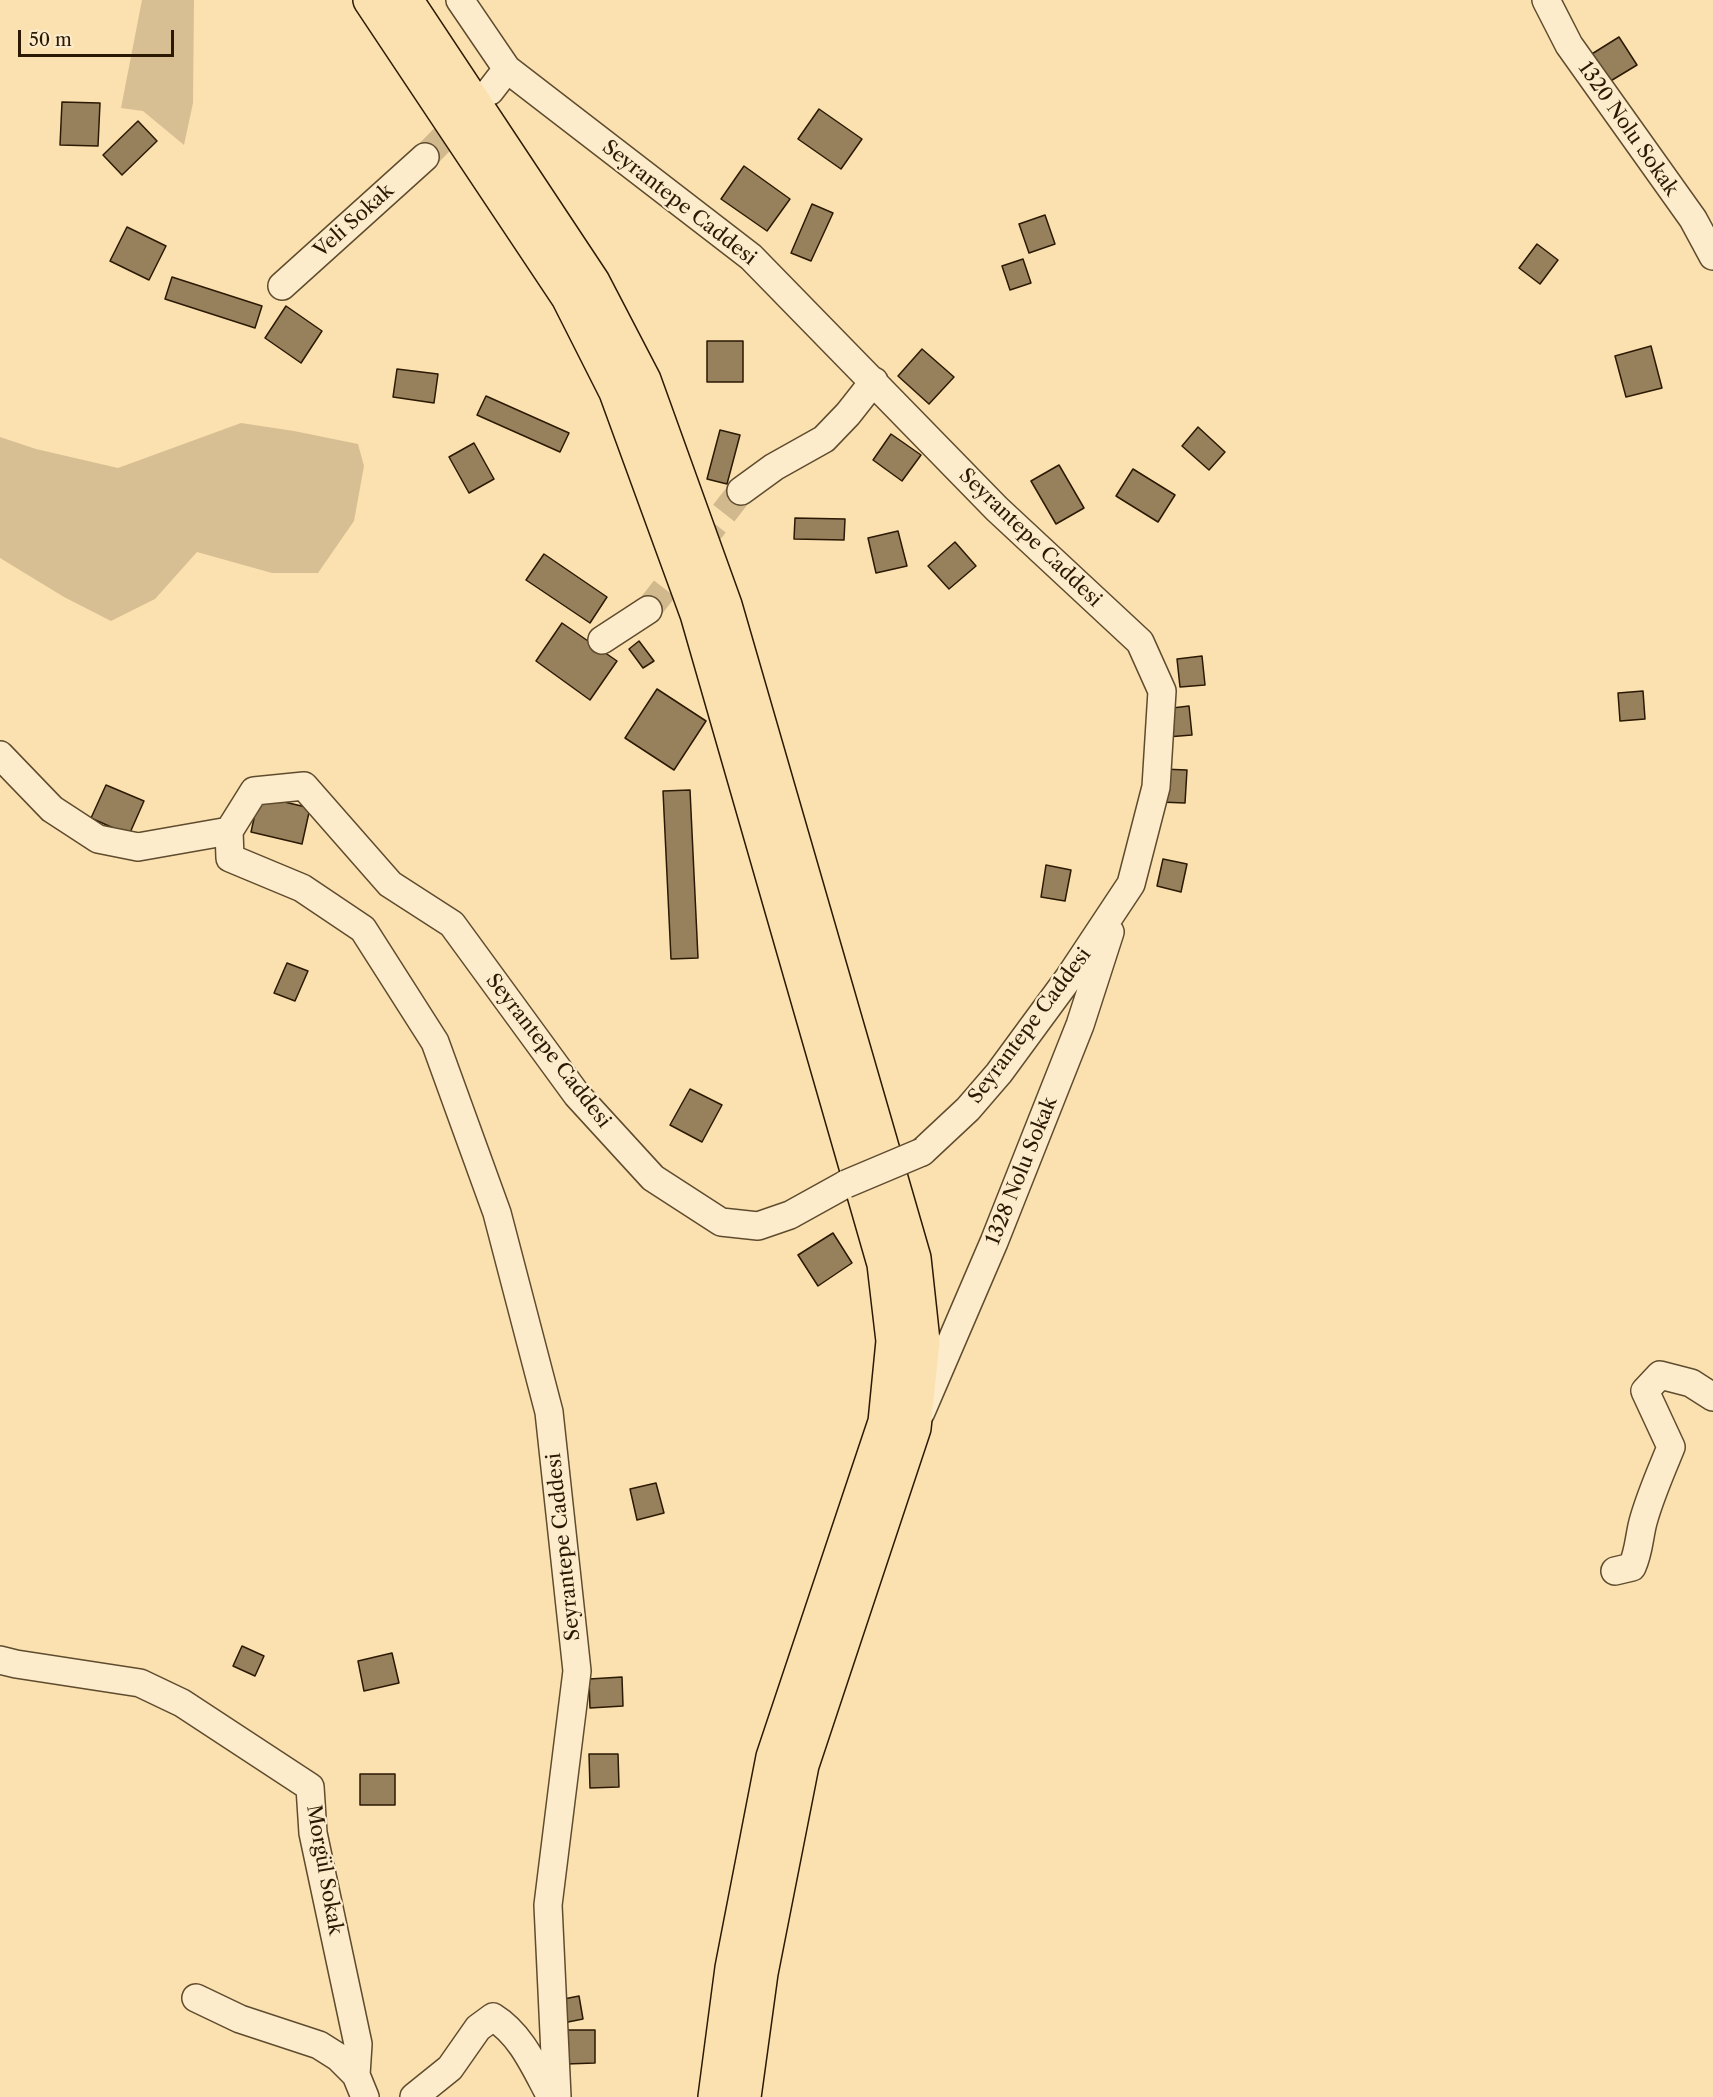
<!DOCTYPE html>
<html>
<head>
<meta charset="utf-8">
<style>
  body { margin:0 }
  #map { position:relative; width:1713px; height:2097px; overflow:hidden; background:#fbe1b0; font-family:"Libre Caslon Text",serif }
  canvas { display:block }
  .scale { position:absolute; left:18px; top:30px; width:156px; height:27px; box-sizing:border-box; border:3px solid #2b1903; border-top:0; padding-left:8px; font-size:18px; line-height:21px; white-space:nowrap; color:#2b1903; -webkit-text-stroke:4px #fceccc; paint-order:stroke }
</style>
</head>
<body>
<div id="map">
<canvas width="1713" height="2097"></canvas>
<div class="scale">50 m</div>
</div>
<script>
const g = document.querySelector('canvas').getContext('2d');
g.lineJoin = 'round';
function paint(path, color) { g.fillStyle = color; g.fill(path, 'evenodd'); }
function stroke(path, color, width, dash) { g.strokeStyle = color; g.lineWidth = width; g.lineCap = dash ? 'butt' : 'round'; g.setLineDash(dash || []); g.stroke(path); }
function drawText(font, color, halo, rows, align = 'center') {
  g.font = font + ' "Libre Caslon Text",serif'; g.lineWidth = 4.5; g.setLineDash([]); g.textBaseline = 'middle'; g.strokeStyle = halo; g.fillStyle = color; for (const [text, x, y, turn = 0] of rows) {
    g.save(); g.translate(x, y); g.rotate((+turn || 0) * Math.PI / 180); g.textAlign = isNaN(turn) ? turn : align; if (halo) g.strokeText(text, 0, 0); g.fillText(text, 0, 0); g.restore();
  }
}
paint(new Path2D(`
  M142,0H194L193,103L184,145L143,111L121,108Z
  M241,423L294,431L358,444L364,466L354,521L318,573H272L197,552L155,599L111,621L64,597L0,558V437L36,449L118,468Z`), '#d8bf93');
const building = new Path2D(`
  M1619,37L1637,65L1604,85L1587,57Z
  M62,102L100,103L98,146L60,145Z
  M819,109L862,139L841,169L798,139Z
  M138,121L157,141L122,175L103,155Z
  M744,166L790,199L767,231L721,199Z
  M812,204L833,213L811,261L791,253Z
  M1045,215L1055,244L1029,253L1019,224Z
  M127,227L166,246L149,280L110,261Z
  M1537,244L1558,260L1540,284L1519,268Z
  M1023,259L1031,283L1010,290L1002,266Z
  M172,277L262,306L255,328L165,299Z
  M286,306L322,331L301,363L265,338Z
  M707,341H743V382H707Z
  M1651,346L1662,388L1626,397L1615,356Z
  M922,349L954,377L929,404L898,376Z
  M397,369L438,374L434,403L393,397Z
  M486,396L569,433L560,452L477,415Z
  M1198,427L1225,452L1209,470L1182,446Z
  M720,430L740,435L727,484L707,479Z
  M891,434L921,455L902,481L873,460Z
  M474,443L494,479L469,493L449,457Z
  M1059,465L1084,508L1056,524L1031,481Z
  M1133,469L1175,495L1158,522L1116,496Z
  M795,518L845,519L844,540L794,539Z
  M898,531L907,566L876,573L868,538Z
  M955,542L976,566L949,589L928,566Z
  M544,554L607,597L590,623L526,580Z
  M562,623L617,661L590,700L536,661Z
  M639,641L654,661L643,668L629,649Z
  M1202,656L1205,685L1180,687L1177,659Z
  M657,689L706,721L674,770L625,738Z
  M1643,691L1645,719L1620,721L1618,693Z
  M1189,706L1192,735L1167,737L1164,709Z
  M1162,769L1187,770L1185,803L1160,802Z
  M106,785L144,801L129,835L91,818Z
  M690,790L698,958L671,959L663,791Z
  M259,796L310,808L302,844L251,832Z
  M1163,859L1187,864L1181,892L1157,886Z
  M1046,865L1071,870L1065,901L1041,897Z
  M287,963L308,971L295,1001L274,993Z
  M690,1089L722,1105L702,1142L670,1125Z
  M833,1233L852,1263L818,1286L798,1255Z
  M656,1483L664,1513L637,1520L630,1489Z
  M242,1646L264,1656L255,1676L233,1666Z
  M392,1653L399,1683L364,1691L358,1661Z
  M622,1677L623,1706L590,1708L589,1679Z
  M589,1754H618L619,1787L590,1788Z
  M360,1774H395V1805H360Z
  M579,1996L583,2019L563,2023L559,2000Z
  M566,2030H595V2063L566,2064Z`);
paint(building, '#97815d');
stroke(building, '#2b1903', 1.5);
stroke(new Path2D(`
  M425,157L468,113
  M648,610L741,491`), '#d1b98d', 27, [27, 14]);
const minor = new Path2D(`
  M460,0L507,69L751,257L997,509L1140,642L1162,691L1156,787L1131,884L1068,979L999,1073L968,1109L922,1152
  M1546,0L1569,45L1693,219L1713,256
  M490,91L507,69
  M282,286L425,157
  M741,491L774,467L824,439L848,414L874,381
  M602,640L648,610
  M0,755L52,809L98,839L138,847L229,831
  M921,1412L994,1242L1080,1025L1110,932
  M1615,1571L1632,1567C1639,1552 1639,1537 1643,1522C1650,1496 1661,1472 1671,1447L1645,1391L1660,1375L1691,1383L1713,1397
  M0,1660L16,1664L140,1683L182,1703L310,1787L313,1833L358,2044L356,2075
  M196,1998L240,2019L319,2045L338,2057L356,2075L365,2097
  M414,2097L450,2068L478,2028L493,2017C522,2035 535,2068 551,2097
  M557,2097L548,1905L577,1671L549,1412L497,1213L435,1042L363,929L302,888L230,858L229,831L254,791L304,786L390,884L452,924L577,1095L653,1178L721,1222L758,1226L790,1215L846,1184`);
const major = new Path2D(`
  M370,0L568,297L616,392L697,614L884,1264L893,1341L885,1422L773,1757L732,1968L715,2097
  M406,0L593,282L644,380L725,605L914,1258L923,1341L914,1428L802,1765L761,1973L744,2097`);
stroke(minor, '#5f4b2e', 30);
stroke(major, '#2b1903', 36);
stroke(minor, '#fceccc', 27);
stroke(major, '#fbe1b0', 33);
const minorBridge = new Path2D(`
  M846,1184L922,1152`);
stroke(minorBridge, '#5f4b2e', 30, []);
stroke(minorBridge, '#fceccc', 27);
drawText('20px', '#2b1903', '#fceccc', [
  ["1320 Nolu Sokak",1628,129,55],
  ["Seyrantepe Caddesi",679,203,38],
  ["Veli Sokak",354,221,-42],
  ["Seyrantepe Caddesi",1030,538,44],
  ["Seyrantepe Caddesi",1030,1026,-53],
  ["Seyrantepe Caddesi",548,1051,52],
  ["1328 Nolu Sokak",1022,1171,-68],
  ["Seyrantepe Caddesi",564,1547,-96],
  ["Morgül Sokak",324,1870,80]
]);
</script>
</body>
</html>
